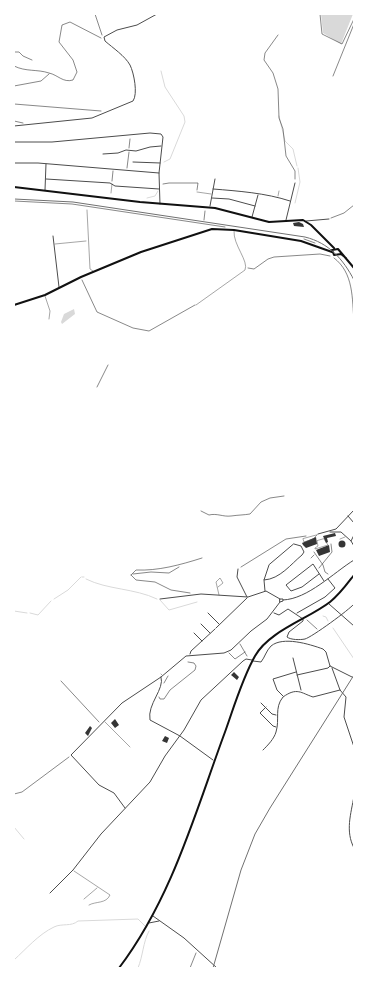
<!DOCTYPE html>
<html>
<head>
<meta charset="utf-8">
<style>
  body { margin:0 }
  #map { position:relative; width:368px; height:982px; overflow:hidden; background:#fff; font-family:"Work Sans",sans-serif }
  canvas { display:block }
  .frame { position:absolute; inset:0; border:15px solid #fff; pointer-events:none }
</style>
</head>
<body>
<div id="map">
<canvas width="368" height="982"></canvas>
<div class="frame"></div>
</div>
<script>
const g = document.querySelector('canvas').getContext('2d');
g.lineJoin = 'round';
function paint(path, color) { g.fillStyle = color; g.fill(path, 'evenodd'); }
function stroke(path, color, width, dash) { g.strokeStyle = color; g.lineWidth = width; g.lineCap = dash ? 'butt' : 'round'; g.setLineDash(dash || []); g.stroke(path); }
paint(new Path2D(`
  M321,14H353L341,44L323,33Z
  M74,309L75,314L62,324L61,322L64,314Z`), '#d9d9d9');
stroke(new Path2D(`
  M161,71L165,87L184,116L185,122L170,159L164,162
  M279,116L285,141L293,149L297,166
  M147,198L155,196L158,191
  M295,203L300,182L298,168
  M82,577H84
  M86,579C108,590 134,588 157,599
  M54,599L68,590L81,577
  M160,600L169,610L197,602
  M14,611L27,613
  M30,613L38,615L51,601
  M323,616L326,617L328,621
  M333,628L354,659
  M14,827L24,839
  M14,960C26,949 39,934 54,927C62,923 71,927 78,921L138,919L145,926
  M138,968C143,956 143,942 149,931`), '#d9d9d9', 1);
paint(new Path2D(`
  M299,222L303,224L304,227L294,226L293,223Z
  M335,533L336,536L327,538L328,542L326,543L323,536Z
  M316,537L317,544L306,548L303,545L302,543Z
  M338.5 544a3.5 3.5 0 1 1 7 0a3.5 3.5 0 1 1-7 0Z
  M329,545L330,552L319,556L316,550Z
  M234,672L239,677L237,680L231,675Z
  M115,719L119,725L115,728L111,723Z
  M90,726L92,728L88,736L85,733Z
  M165,736L169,738L167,743L162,741Z`), '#353535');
stroke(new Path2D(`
  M95,14L102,35
  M320,14L322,34L342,44L354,19
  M278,35L265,53L264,60L273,73L278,89L279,118L283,129L286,156L295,171V179
  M14,52H19L23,56L32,60
  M14,66C26,72 37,69 49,73C58,75 63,83 73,80L77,72L73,60L59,42L62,25L70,22L101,38
  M333,76L354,24
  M14,86L41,81L49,74
  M14,104L101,111
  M14,121L23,123
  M129,148L130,139
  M127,168L129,152
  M112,181L113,171
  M163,184L169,183H198L197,190
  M14,201L72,204L225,227
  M331,218L344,213L354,205
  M204,220L205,211
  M304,239L315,243
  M334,258C354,273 352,299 354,321
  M248,268L254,269L268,259L274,257L320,254L330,256
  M82,280L97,312L133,328L149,331L195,305
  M97,387L108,365
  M201,511L209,515C217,513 223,517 231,516C238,515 244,515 250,514L261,502L270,498L284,496
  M314,552L323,565L325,572L328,574
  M311,558L314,555
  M241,567L286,539L306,536
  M319,568L332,552L331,544
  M133,574L151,572L169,573L179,567
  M131,575L136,570C158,571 180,565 202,558
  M131,575L136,580L155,582L171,590L190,593
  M307,620L317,629
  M240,644L247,656
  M229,653L235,659L245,652
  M61,681L99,722
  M164,683L168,676
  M159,697L160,699H164L170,690L195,670L196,666L194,663L188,662
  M14,794L22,792L69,757
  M190,968L196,953`), '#111', 0.5);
stroke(new Path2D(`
  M197,192L211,194
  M111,193L112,184
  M278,196L279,191
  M87,210L90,269L93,271
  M55,244L86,241
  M45,296L50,311L49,319
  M196,305L245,270C249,261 233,245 234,231
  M340,539L345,537
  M218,587L223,583L220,578L216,582L219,595
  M161,674L162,675
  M105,722L130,747
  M74,871L110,895C106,904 96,901 89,905
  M84,899L97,888`), '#4c4c4c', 0.5);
stroke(new Path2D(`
  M317,535L313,539L304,542L303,539Z
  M324,539L328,545L315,549V548L318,546L317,541Z`), '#4c4c4c', 0.5);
stroke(new Path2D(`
  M14,126L92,118L133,101C138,94 134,73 130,65C125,56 113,48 105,41L104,37L117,30L137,25L157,14
  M14,142H52L150,133L161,134L163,137L159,173L160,204
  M103,154L118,153L126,150L136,151L150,147L161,146
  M133,162L160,163
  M14,163H38L159,173
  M46,179L110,183L115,186L159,189
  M213,189C238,191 266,193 290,201
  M45,190L46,164
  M212,198L229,199L255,206
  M210,206L215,179
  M252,217L258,195
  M286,220L295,183
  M306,221L329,219
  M53,236L59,287
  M348,516L354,523
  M330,532H341L351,541
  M318,534L336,529L354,510
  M354,535L351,541L354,546
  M294,544L301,546L304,552L302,555C291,564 280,579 264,580L269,565Z
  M238,569L237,577L247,597
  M319,574L302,587L291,591L286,585L313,564L324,581
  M264,580L265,591
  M160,599L201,594L248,597L266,591L280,599
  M280,599H283V601L280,602Z
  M283,600C308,599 333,573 354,560
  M329,604L354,626
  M208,613L219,624
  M274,613L279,615L288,609L303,619V621L289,632L287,637C291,640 300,640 305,639C312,637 349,610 354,604
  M297,613L325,597L335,588L328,579
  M201,624L210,633
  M216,628L247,598
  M194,633L202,641
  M190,654L191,651L215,629
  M293,658L301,690
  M332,668L340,690L346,697L344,717L354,747
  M297,675L328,668L330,666
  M161,677C165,689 147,704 150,720L180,736L213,760
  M283,696L277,690L273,679L296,672
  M261,703L272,714L276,715
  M266,707L260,713L273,726L276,727
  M263,750C268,745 274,739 276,732C280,719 274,708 283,697C297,687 301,693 313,697L340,690
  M354,796C351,814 345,831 354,848
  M125,808L114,793L99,785L71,755L122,703L161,677L186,656L224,653L231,650L251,631L267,619L280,602
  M50,893L73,870L101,834L150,782L165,756L184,730L201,700L243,661L246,659L252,660`), '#4c4c4c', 1);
stroke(new Path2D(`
  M253,661L261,662C265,657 266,651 271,646C283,636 309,644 323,649L326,652L330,666L354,678
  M153,916L184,938L217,968
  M149,923L159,921`), '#4c4c4c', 1);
stroke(new Path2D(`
  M14,187L140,202L215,208L269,222L303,220L311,225L334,248
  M346,258L341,254L334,255L332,250L338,249L354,268
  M14,305L45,295L81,277L141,252L212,229L234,230L301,241L332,252
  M119,968C172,898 195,813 225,732C234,707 242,679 255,656C269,631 308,619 330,602C340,594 347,584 354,575`), '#111', 2);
stroke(new Path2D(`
  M14,199L73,202L305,237C329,243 343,259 354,280
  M213,968L241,870L255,834L270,808L354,675`), '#707070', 1);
</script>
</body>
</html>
